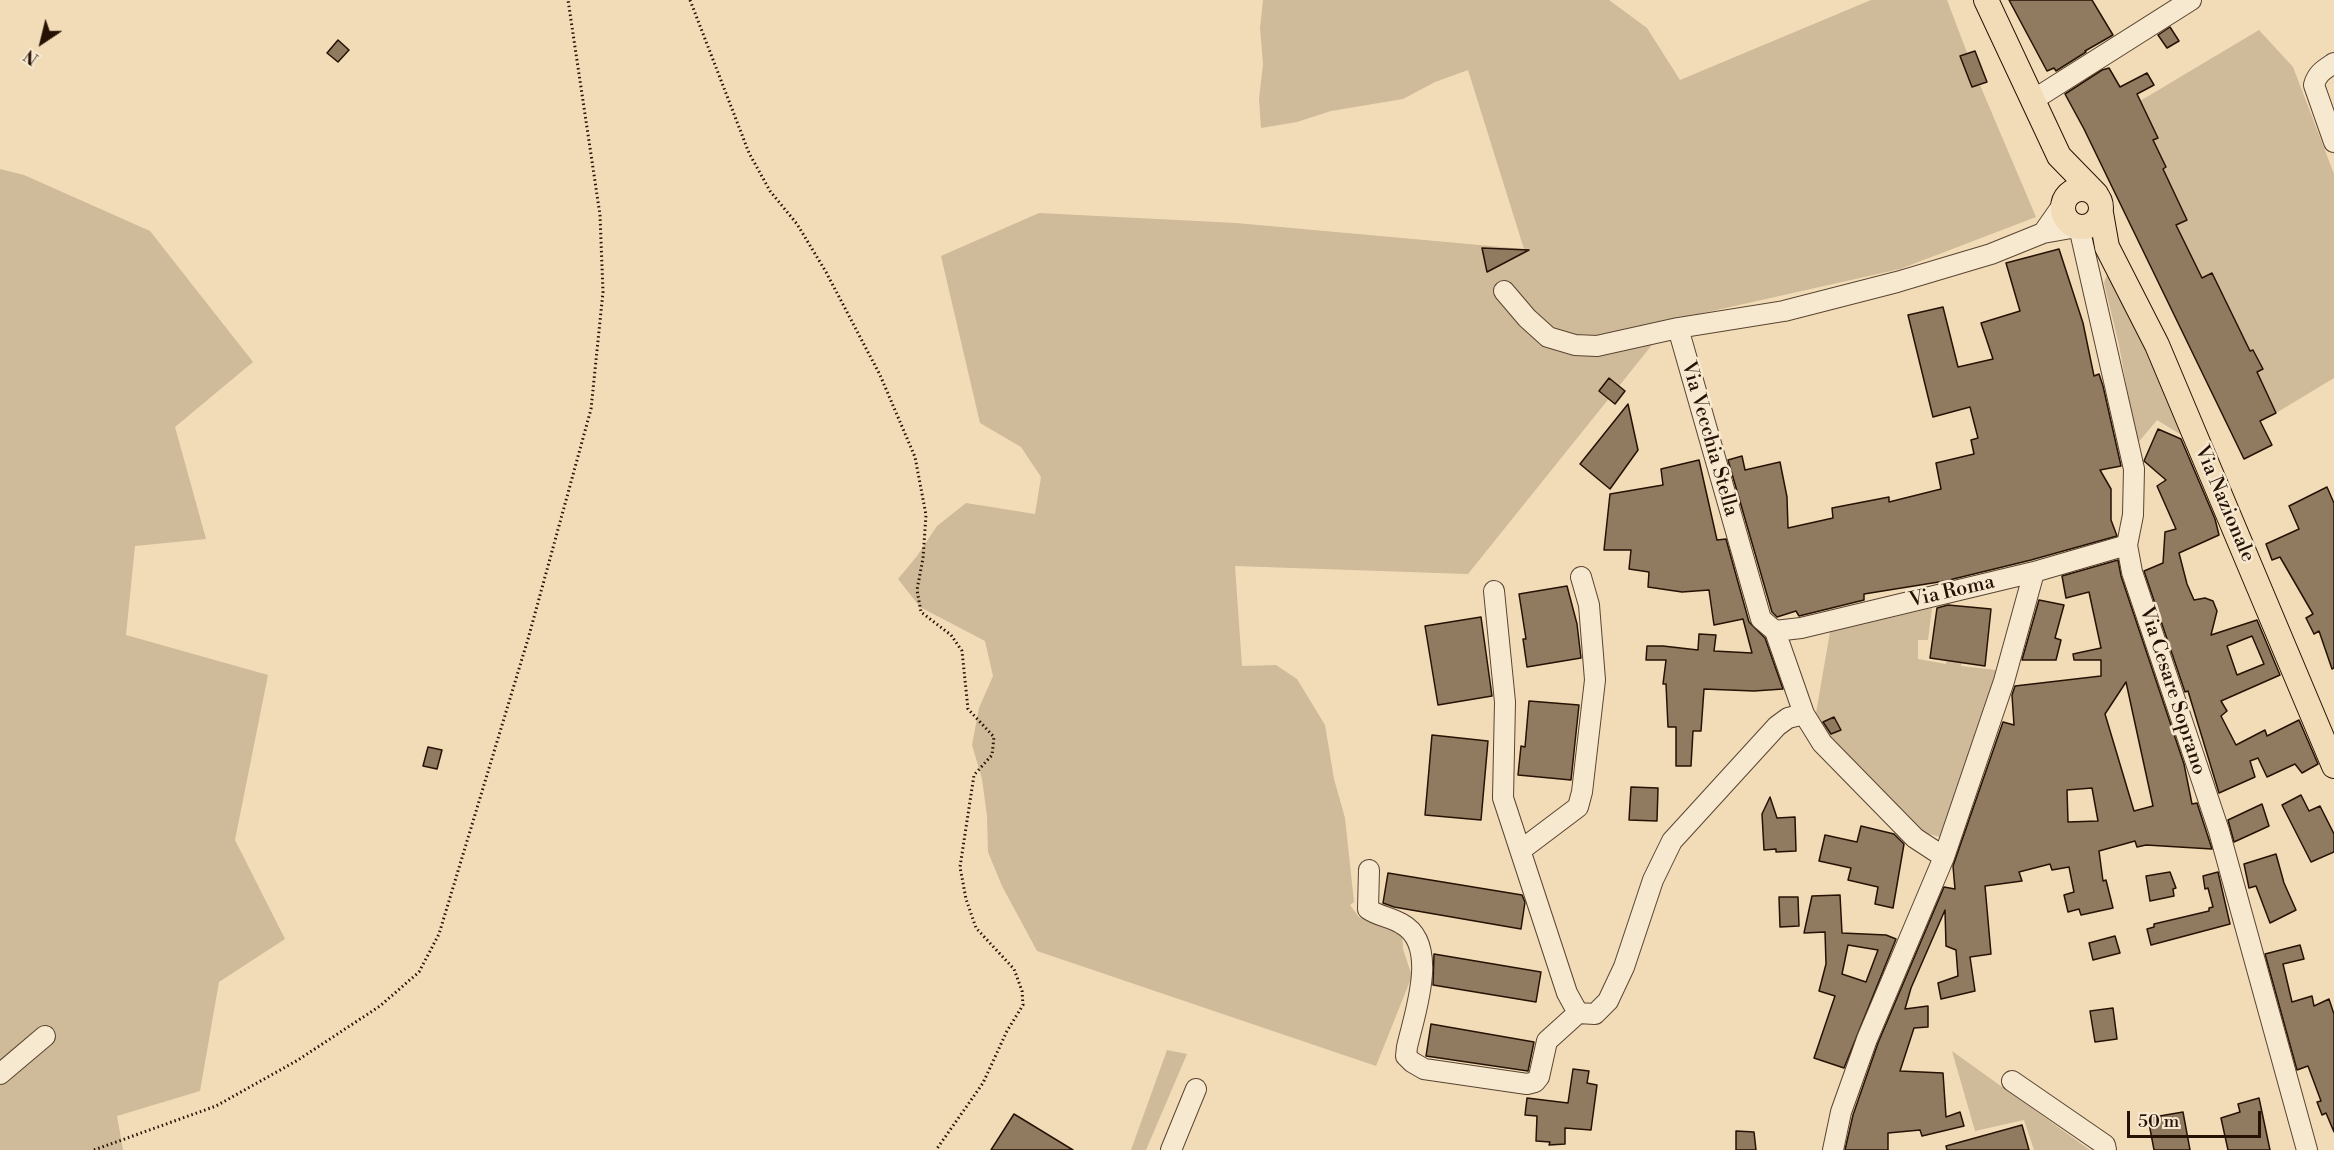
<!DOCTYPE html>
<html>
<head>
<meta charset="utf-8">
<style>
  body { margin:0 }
  #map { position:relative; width:2334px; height:1150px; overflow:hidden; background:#f2dcb7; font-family:"Libre Bodoni",serif }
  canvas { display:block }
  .north { position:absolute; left:12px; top:12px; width:60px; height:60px; -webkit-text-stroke:4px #f7e8d0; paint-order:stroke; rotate:215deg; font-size:16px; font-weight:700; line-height:24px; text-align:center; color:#261204 }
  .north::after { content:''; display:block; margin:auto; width:21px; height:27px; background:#261204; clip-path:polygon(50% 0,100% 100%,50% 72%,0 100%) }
  .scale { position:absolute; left:2127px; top:1111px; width:134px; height:27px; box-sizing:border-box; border:3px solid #261204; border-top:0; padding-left:8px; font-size:18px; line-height:21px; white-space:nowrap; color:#261204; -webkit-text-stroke:4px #f7e8d0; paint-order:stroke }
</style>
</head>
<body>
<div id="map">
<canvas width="2334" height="1150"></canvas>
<div class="north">N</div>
<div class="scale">50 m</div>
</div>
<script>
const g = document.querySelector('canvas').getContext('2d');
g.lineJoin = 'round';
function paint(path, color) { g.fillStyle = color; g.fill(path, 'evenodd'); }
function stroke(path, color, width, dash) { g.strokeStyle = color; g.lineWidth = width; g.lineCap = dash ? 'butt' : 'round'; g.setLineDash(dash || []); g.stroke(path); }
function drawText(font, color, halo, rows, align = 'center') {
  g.font = font + ' "Libre Bodoni",serif'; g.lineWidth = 5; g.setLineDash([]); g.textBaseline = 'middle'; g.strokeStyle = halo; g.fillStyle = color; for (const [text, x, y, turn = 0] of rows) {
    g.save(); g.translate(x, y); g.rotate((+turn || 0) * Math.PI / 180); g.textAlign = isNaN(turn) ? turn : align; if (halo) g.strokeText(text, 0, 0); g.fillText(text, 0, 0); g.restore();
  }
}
paint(new Path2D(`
  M1263,0H1609L1647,28L1680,80L1871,0H1947L1974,71L2036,217L1900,269L1672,320L1468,574L1235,566L1242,666L1276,665L1297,679L1325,725L1334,779L1345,818L1354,902L1350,905L1359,917L1402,932L1403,949L1412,976L1376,1066L1037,951L1002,886L988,852L987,816L982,779L972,745L979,708L993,676L985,641L920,607L898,579L917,556L937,526L966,503L1035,514L1041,477L1021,447L980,423L941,256L1039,213L1236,223L1524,249L1468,70L1435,82L1403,99L1331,111L1297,122L1261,128L1259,99L1263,64L1260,28Z
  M2259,30L2293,67L2334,174V378L2276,413L2257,372L2263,369L2254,350L2250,351L2212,274L2202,278L2176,225L2187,219L2170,183L2148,176L2166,167L2159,153L2136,148L2158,137L2140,101Z
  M0,169L24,175L150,231L253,362L175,427L206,539L135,546L126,635L268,675L235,840L285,939L219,982L200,1091L117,1116L123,1150H0Z
  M2107,275L2116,280L2188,439L2157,420L2137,444L2119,345L2104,283Z
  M1932,608L1928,640H1918V659L1946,664L1948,648L1963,650L1961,666L1996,670L1979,735L1944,838L1918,831L1826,736L1816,713L1830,632Z
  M1167,1050L1187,1054L1146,1150H1131Z
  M1952,1051L2090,1150H2034L2024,1120L1975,1131Z`), '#cfba99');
const building = new Path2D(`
  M2009,0H2092L2113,35L2085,51L2086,52L2056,71L2054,68L2047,71Z
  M2170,27L2179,41L2167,48L2158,35Z
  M338,40L349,50L338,62L327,53Z
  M1975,51L1987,82L1972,87L1960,56Z
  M2109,68L2120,87L2147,73L2154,85L2137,94L2158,138L2153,140L2166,167L2163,169L2187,220L2176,225L2202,278L2212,273L2250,351L2253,350L2263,369L2257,372L2276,413L2260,421L2272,445L2244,459L2084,129L2065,94L2102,70Z
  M1482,248L1529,250L1487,272Z
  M2059,249L2083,323L2094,376L2099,374L2103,386L2121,466L2100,470L2111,489V520L2117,536L2031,560L1945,581L1864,594V600L1799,616L1796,611L1777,617L1772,612L1728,460L1742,456L1745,470L1780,462L1787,497L1788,528L1833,518L1832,508L1889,497V502L1941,489L1936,463L1974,454L1971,440L1978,438L1970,407L1933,417L1908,315L1943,307L1958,367L1993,359L1981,323L2020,311L2006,263Z
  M1609,378L1625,391L1615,404L1599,391Z
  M1628,404L1638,450L1610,489L1580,464Z
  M2158,429L2181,439L2215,519L2219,535L2179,553L2187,584L2194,600L2205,598L2213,601L2217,611L2211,635L2257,620L2280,675L2221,701L2227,711L2221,716L2236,745L2265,730L2267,736L2299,720L2318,764L2302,773L2295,764L2267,777L2258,758L2250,761L2255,777L2219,793L2188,691L2185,692L2144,571L2163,563L2165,532L2176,529L2157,486L2166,480L2144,461ZM2252,636L2264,664L2237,675L2227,646Z
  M1699,460L1717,540L1726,539L1749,622L1765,638L1783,689L1754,691L1704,689L1701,731H1693L1691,766H1676V727H1668L1666,684H1663L1666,660H1646L1647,646H1663L1698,650L1699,634L1716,635L1714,651L1752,653L1743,619L1714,625L1709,590L1682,592L1648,587L1649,572L1629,569L1631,550H1604L1610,494L1663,485L1661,469Z
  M2327,487L2334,503V668L2332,669L2319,631L2314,634L2306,618L2313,614L2280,557L2272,560L2266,544L2299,529L2289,506Z
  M2118,560L2121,576L2184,764L2192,804L2197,803L2212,849L2146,845L2137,847L2135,841L2099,851L2103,881L2106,880L2113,908L2081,915L2079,909L2068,912L2064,895L2074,892L2069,867L2052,870L2050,864L2019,872L2022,881L1985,886L1991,954L1970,957L1975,991L1941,999L1938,983L1958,976L1956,950L1946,946L1945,910L1911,988L1905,1009L1928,1006V1027L1914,1028L1900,1071L1943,1073L1946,1117L1960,1112L1964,1126L1922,1136L1920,1130L1888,1133V1150H1845L1853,1115L1878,1043L1944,887L1955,889L1953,866L2003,722L2014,725L2012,695L2015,686L2101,676V660H2074L2073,654L2101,648L2089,592L2066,598L2062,576ZM2126,682L2153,806L2134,811L2105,714ZM2092,788L2098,821L2068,822L2067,790Z
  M1567,586L1577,624L1581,658L1527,667L1523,639H1526L1519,594Z
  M2039,600L2064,605L2055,638L2061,640L2056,660H2022Z
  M1948,605L1991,609L1985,666L1930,658L1937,608Z
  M1481,617L1492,696L1438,705L1425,626Z
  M1529,701L1579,705L1571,780L1518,775L1521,746L1525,747Z
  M1834,717L1841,730L1831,734L1823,722Z
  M1432,735L1488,741L1481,820L1425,815Z
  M428,747L442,750L437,769L423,766Z
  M1631,787L1658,788L1657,821L1629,820Z
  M2301,795L2309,811L2320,806L2334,834V852L2311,862L2282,805Z
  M1770,797L1777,818L1795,817L1796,851L1776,852V849L1764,850L1762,814Z
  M2262,804L2269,826L2234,842L2228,820Z
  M1861,826L1894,834L1904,844L1893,908L1875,904L1878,887L1848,880L1851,868L1819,861L1825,835L1857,842Z
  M2276,854L2284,883L2296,910L2270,923L2256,886L2249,888L2244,864Z
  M2170,872L2176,888L2173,889L2174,896L2150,901L2146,876Z
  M2218,872L2230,924L2151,945L2147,929L2154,927V924L2209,911V908L2213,907L2208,888L2205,889L2203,876Z
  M1388,873L1522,895L1525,902L1521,929L1394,907L1383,903Z
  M1840,895L1842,933L1886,935L1896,939L1844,1068L1814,1058L1835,996L1819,991L1826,964L1825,932L1804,933L1812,896ZM1848,945L1878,950L1866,982L1842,974Z
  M1779,897H1798L1799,926L1780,927Z
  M2115,936L2120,953L2093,960L2089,943Z
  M2300,945L2304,959L2283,964L2292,1002L2312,996L2314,1006L2329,999L2334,1014V1132L2326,1113L2322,1115L2317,1102L2321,1101L2308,1066L2297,1070L2265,954Z
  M1434,954L1541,972L1536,1002L1433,985Z
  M2113,1008L2117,1039L2095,1042L2090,1011Z
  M1431,1024L1534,1042L1528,1071L1426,1056Z
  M1573,1069L1589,1071L1587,1083L1597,1085L1591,1130L1565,1128V1144L1549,1145L1550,1142L1536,1141L1537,1116L1525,1115L1527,1098L1568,1103Z
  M2259,1098L2270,1150H2228L2221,1118L2240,1112L2238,1104Z
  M2183,1112L2190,1150H2154L2148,1118Z
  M1014,1114L1073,1150H991Z
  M2022,1125L2029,1150H1947L1946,1146Z
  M1736,1131L1754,1132L1756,1150H1736Z`);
paint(building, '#907b61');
stroke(building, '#261204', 1.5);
const minor = new Path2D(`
  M2334,63C2325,69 2317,73 2314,85L2334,142
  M2033,100L2191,0
  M2079,227L2134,469L2133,515L2127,545L2132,572L2219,831L2307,1150
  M2043,233L2064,203
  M1504,291L1527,318L1548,337L1575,345L1597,346L1678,328L1784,311L1897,282L1991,254L2043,233L2077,227
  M1678,328L1761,619L1775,631L1804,714L1822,743L1915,838L1944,857
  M1494,591L1505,702L1503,798L1567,993L1578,1013L1595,1014L1608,1001L1624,967L1653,880L1672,841L1777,726L1788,718L1804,714
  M1775,631L1801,628L2034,572L2127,545
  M1521,850L1578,807L1582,792L1595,680L1589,605L1581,577
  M1369,870L1368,909C1380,917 1391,917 1402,924C1440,945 1414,1015 1407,1047L1406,1056L1412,1062L1424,1069L1527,1084L1535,1082L1539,1077L1547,1041L1578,1013
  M0,1074L45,1036
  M2012,1081L2105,1145L2106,1150
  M1171,1150L1196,1089
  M1833,1150L1841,1112L1867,1039L1944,857L2004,681L2034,572`);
const major = new Path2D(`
  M1986,0L2059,156L2096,194
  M2063 208a19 19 0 1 1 38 0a19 19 0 1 1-38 0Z
  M2101,213L2107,247L2157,345L2334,766`);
stroke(minor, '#594431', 22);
stroke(major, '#261204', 26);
stroke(new Path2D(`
  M690,0L749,153L770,191L797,224L826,272L880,375L915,457L926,515L923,558L917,590L921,612L951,635L962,651L968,709L994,737L992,755L974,775L960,867L966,899L976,928L1014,969L1022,991L1023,1005L1007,1031L983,1083L936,1150
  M94,1150L216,1106L298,1060L380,1006L419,972L439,934L528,639L591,409L603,292L600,215L568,0`), '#261204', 3, [1.5, 3]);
stroke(minor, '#f7e8d0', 20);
stroke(major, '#f2dcb7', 24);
drawText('20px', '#261204', '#f7e8d0', [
  ["Via Vecchia Stella",1709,439,74],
  ["Via Nazionale",2224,504,67],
  ["Via Roma",1952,592,-13],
  ["Via Cesare Soprano",2172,691,72]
]);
</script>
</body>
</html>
